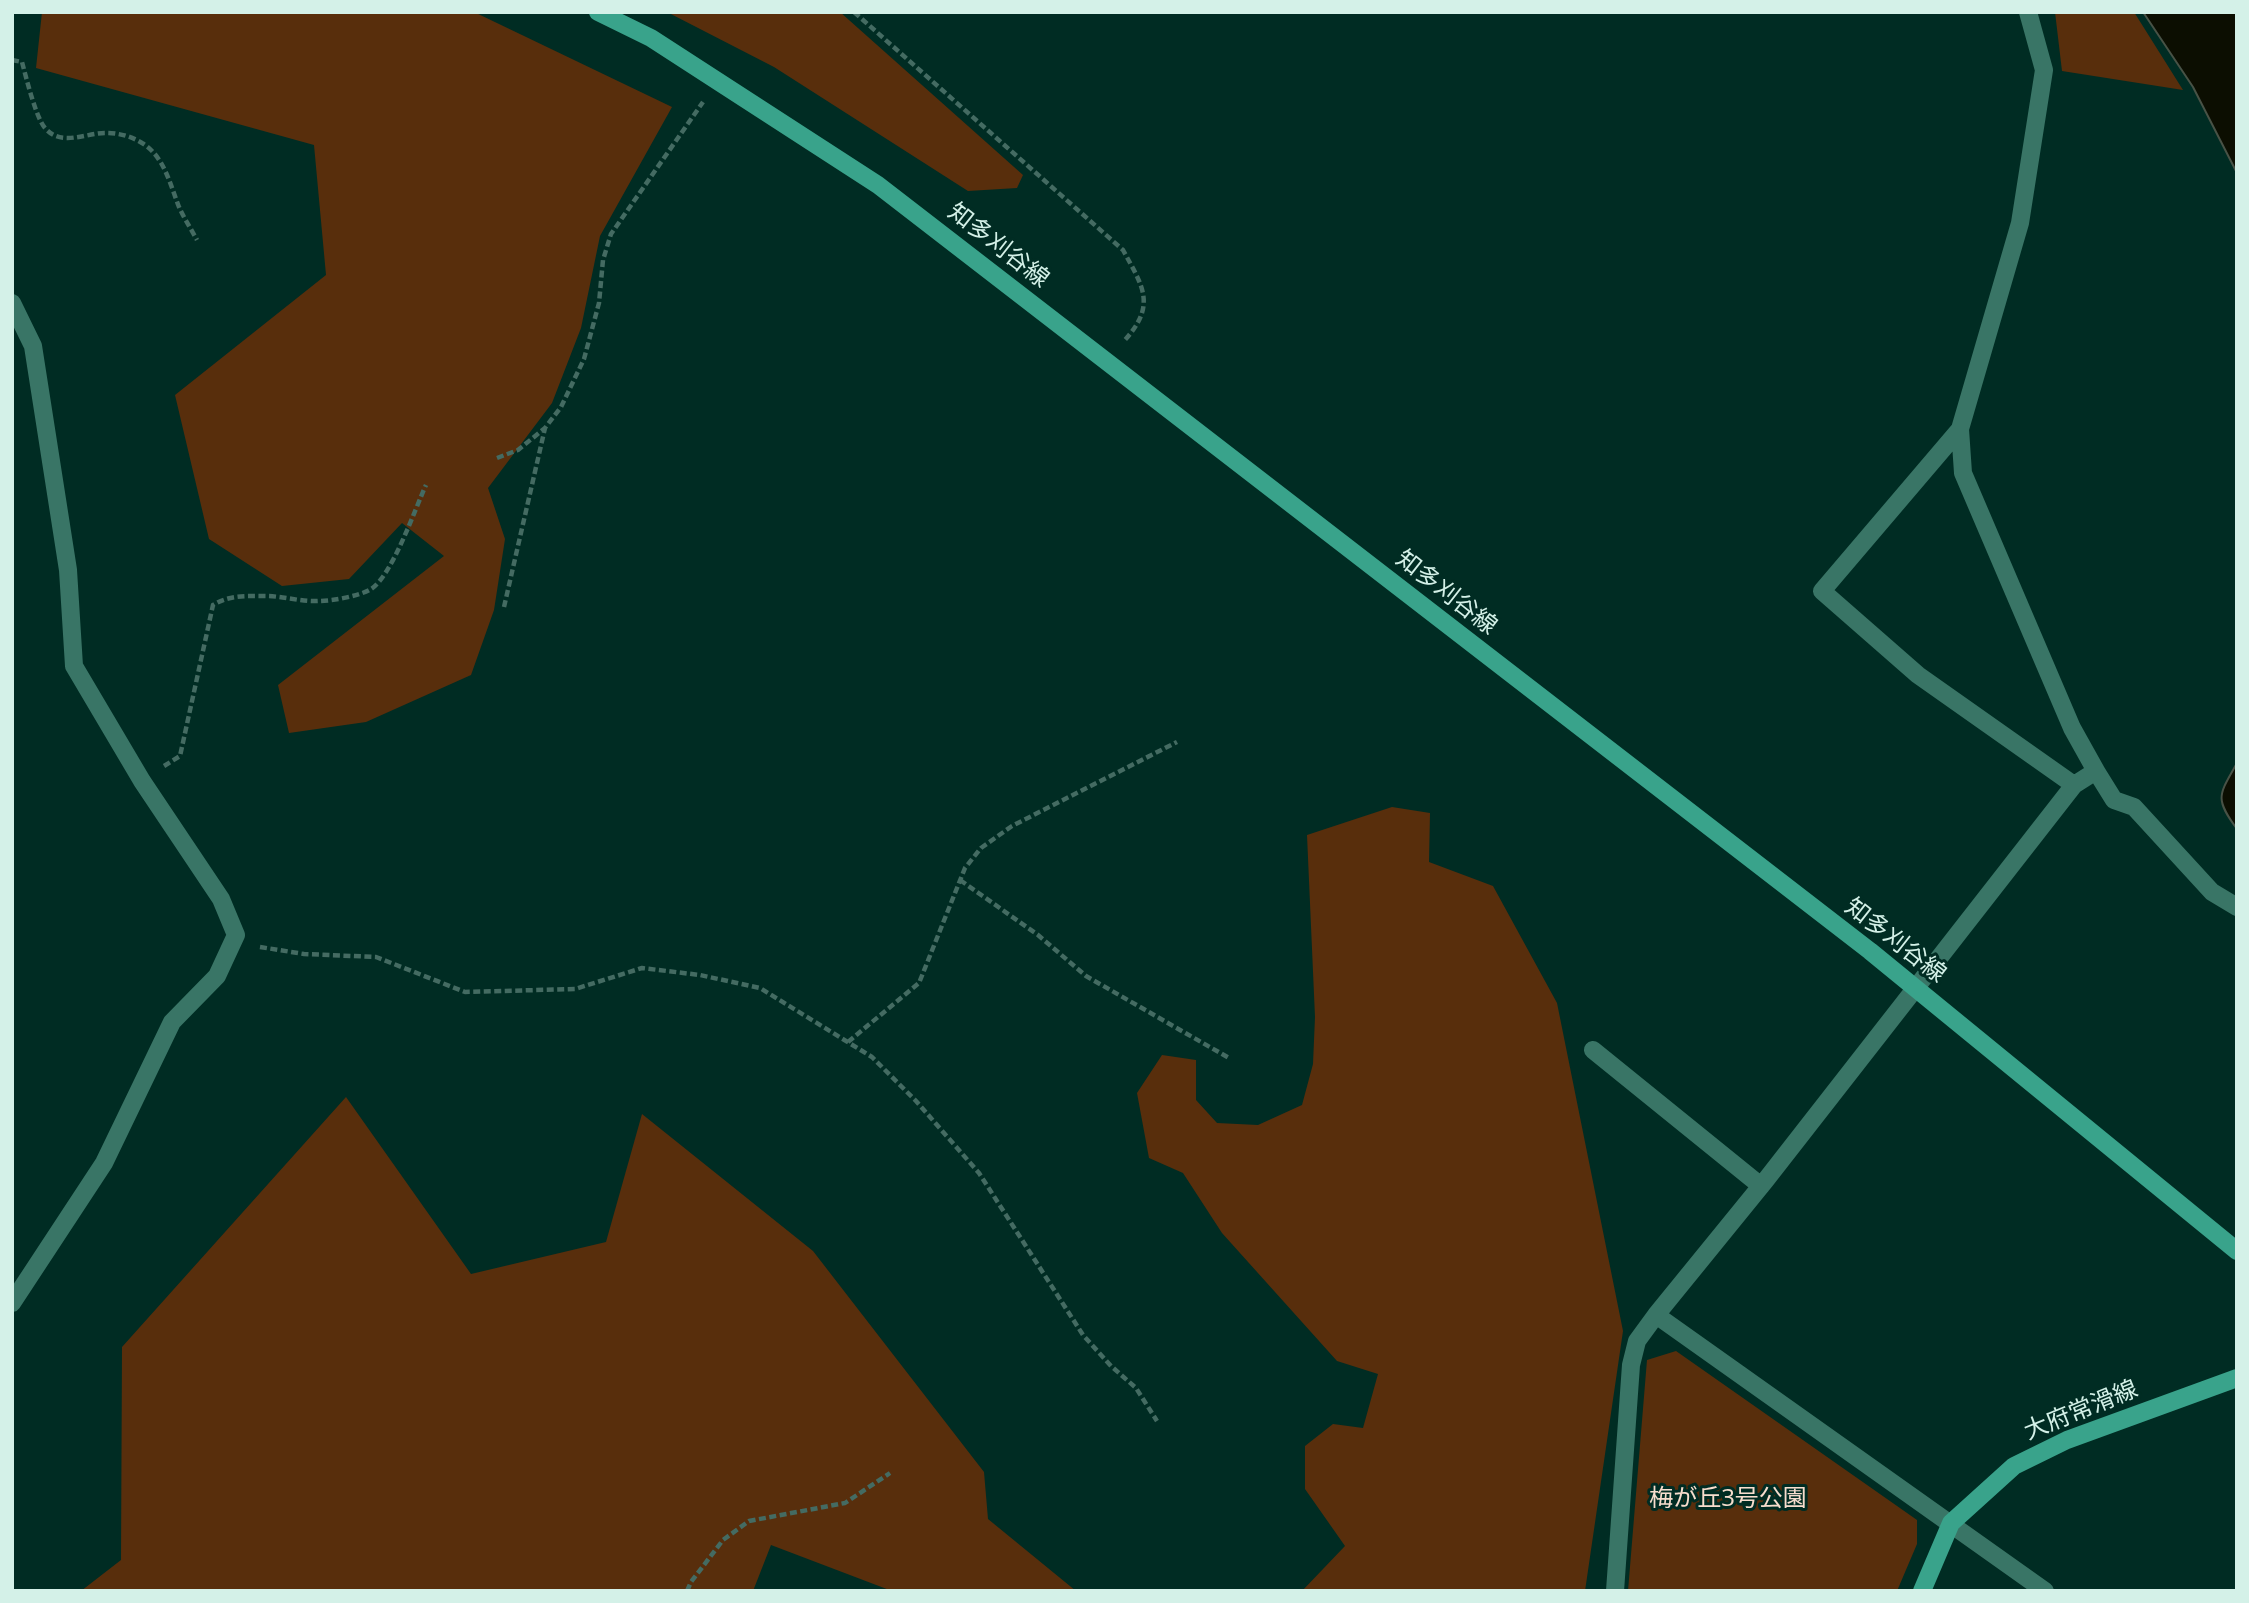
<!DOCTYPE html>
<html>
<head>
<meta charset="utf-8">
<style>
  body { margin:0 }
  #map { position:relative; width:2249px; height:1603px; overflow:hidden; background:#002c23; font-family:"Open Sans",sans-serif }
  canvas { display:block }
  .frame { position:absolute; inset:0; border:14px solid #d4f1e8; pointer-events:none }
</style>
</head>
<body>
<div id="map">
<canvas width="2249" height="1603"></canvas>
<div class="frame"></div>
</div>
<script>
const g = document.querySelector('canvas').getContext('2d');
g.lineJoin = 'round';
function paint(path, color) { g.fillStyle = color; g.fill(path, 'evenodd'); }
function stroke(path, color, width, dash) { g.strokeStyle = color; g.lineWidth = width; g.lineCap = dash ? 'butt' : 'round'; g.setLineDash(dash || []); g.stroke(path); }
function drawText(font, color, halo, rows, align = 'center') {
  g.font = font + ' "Open Sans","Noto Sans JP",sans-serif'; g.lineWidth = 6; g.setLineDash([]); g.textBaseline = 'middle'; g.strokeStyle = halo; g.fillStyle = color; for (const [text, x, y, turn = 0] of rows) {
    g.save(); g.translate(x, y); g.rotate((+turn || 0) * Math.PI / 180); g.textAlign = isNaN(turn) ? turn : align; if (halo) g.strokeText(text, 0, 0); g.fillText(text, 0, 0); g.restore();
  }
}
paint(new Path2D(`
  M42,12H474L672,107L600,236L581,328L552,403L488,488L505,539L494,610L471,675L366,722L289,733L278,685L444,556L402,523L349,579L282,586L209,539L175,395L326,275L314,145L36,68Z
  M667,12H840L1023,175L1017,188L968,191L774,67Z
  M2055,12H2134L2183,90L2062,71Z
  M1392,807L1430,813L1429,862L1493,886L1557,1003L1623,1331L1585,1591H1302L1345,1546L1305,1489V1446L1333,1424L1363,1428L1378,1374L1337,1361L1222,1233L1183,1173L1149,1158L1137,1093L1162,1055L1196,1060V1100L1217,1123L1258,1125L1302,1105L1313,1064L1315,1017L1307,835Z
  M346,1097L471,1274L606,1242L642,1114L813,1251L984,1472L988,1519L1076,1591H892L771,1545L753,1591H81L121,1560L122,1347Z
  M1676,1351L1917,1520V1544L1897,1591H1628L1647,1360Z`), '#582e0c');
const water = new Path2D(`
  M2143,12H2237V173L2193,87Z
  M2237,763V829C2214,798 2219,795 2237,763Z`);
paint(water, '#0c0e01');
stroke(water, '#485246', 2);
stroke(new Path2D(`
  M854,12L1123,250C1143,287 1157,305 1124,341
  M12,60L22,62C26,77 36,118 45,128C61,147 85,133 106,133C118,133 131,136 142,143C164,156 170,184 179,207C184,218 191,229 197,240
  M497,458L518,450L545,428L561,407L584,359L599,303L603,260L611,234L703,102
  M504,607L545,428
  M164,766L180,756L213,605C229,595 246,596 265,596C283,596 301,602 318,601C332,601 360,596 371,589C392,576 415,509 426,485
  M960,880L1038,935L1086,976L1229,1058
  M260,947L304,954L376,957L465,992L575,989L642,968L700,975L760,988L872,1057L916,1101L979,1173L1083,1335L1111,1366L1136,1388L1157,1421
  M848,1042L919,983L965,868L981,848L1012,826L1177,742
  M687,1591L691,1582L723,1540L749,1521L845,1503L890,1473`), '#446b62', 4.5, [7, 3.5]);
stroke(new Path2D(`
  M2028,12L2044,70L2020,223L1960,429L1822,591L1918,675L2074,785L1765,1181L1656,1315L2045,1591
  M12,303L33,346L68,570L74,666L142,781L221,899L236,935L217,976L172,1022L104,1163L12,1303
  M1960,429L1963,473L2072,728L2096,771L2074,785
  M2096,771L2114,800L2134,807L2212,892L2237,907
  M1593,1050L1761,1186
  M1615,1591L1631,1365L1637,1341L1656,1315`), '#397566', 18);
stroke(new Path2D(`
  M598,12L651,38L878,185L1870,951L2237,1251
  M1922,1591L1951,1523L2014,1466L2067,1440L2237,1378`), '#39a38b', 18);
drawText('24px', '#d4f1e8', '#002c23', [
  ["知多刈谷線",998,246,38],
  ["知多刈谷線",1446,593,38],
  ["知多刈谷線",1895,941,38],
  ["大府常滑線",2081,1411,-22]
]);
drawText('24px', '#f7ddcd', '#002c23', [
  ["梅が丘3号公園",1728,1499]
]);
</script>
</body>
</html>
